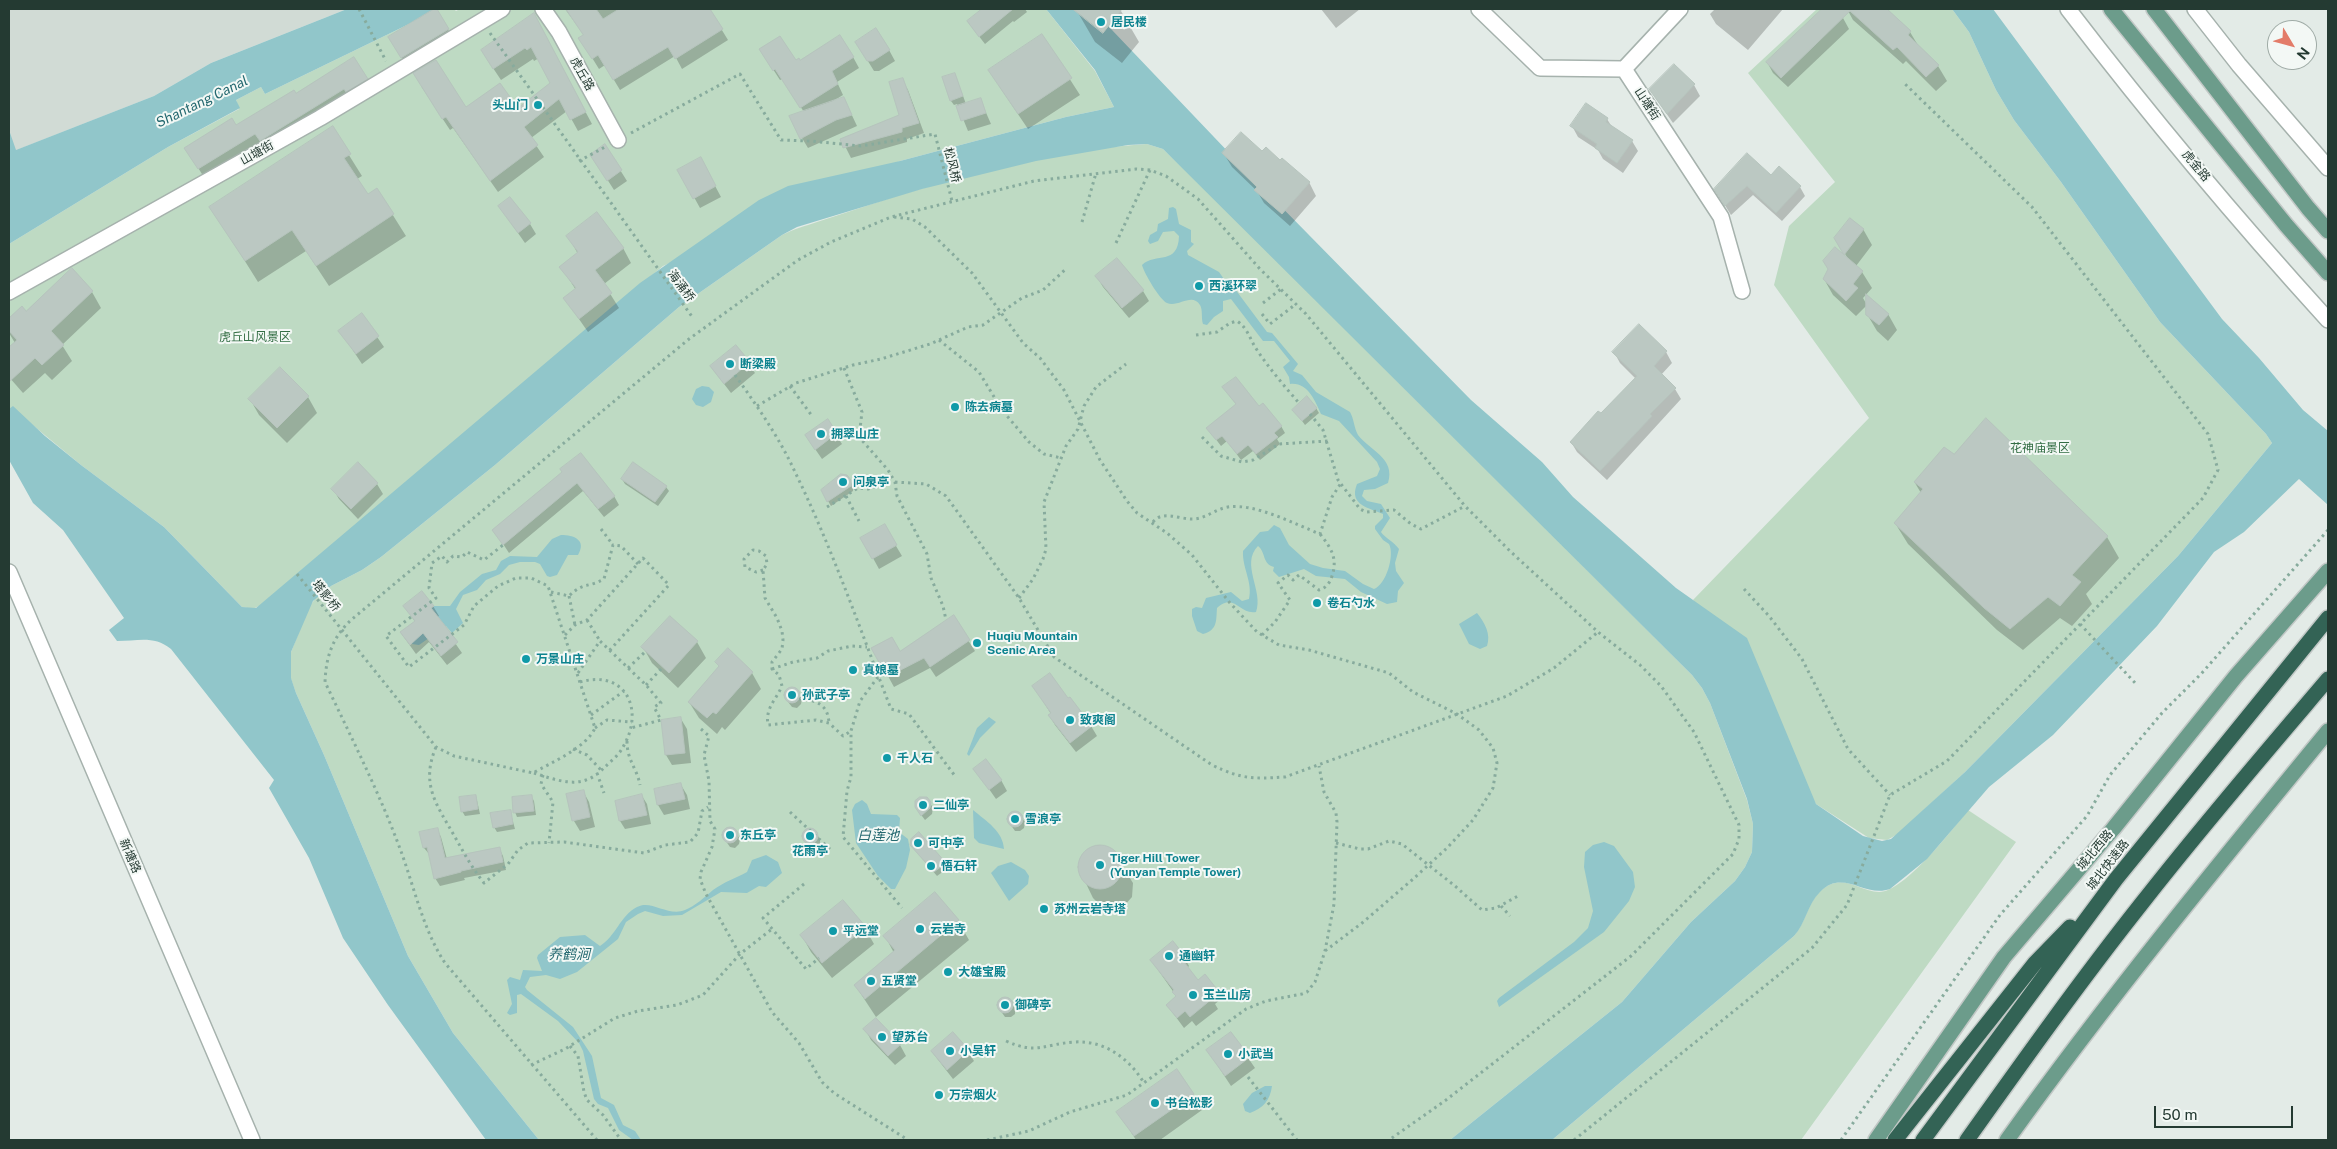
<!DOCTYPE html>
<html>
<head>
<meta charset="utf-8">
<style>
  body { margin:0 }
  #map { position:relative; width:2337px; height:1149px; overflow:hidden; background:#e3ebe7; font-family:"Public Sans",sans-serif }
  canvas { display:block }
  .frame { position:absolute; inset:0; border:10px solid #243a32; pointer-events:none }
  .north { position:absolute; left:2267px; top:20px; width:50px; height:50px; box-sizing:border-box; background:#f3f8f5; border:1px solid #a0aca7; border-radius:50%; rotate:127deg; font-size:14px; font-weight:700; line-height:20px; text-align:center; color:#243a32 }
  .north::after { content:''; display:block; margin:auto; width:18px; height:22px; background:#e37c69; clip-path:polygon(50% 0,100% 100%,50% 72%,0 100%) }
  .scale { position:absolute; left:2154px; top:1106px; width:139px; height:22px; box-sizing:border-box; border:2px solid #243a32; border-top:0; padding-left:6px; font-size:15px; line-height:18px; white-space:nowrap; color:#243a32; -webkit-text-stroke:4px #f3f8f5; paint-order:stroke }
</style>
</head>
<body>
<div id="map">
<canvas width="2337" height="1149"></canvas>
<div class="frame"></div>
<div class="north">N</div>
<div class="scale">50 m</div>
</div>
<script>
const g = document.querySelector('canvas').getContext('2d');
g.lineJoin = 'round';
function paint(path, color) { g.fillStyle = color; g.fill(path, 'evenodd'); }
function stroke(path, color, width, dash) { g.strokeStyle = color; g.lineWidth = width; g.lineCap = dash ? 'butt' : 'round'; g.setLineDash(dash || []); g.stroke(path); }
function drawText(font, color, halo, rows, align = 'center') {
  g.font = font + ' "Public Sans","Noto Sans SC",sans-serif'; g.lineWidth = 4; g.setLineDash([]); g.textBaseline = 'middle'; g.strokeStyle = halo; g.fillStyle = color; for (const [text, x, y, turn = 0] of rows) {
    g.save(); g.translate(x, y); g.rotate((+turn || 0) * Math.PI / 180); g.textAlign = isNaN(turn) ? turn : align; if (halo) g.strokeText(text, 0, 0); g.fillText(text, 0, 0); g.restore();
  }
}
paint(new Path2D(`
  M9,9H347L211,63L154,96L9,153Z`), '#d1dbd5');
paint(new Path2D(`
  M440,9H454L456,11L460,9H1046L1095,71L1114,107L1066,117L900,161L663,266L261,605L253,609L242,607L164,527L81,465L29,422L9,409V244L168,147L239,109L236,100L261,87L265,94Z
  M1817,9H1952L1969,32L1996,90L2014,120L2061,182L2160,322L2266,434L2272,443L2178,556L1965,772L1898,834L1887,840L1869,838L1816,804L1693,600L1869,418L1774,285L1789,226L1835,182L1748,73Z
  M1147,144L1163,149L1204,188L1692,675L1702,688L1710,703L1747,800L1753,824L1752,852L1745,867L1735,881L1691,922L1622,1002L1450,1140H539L453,1033L408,956L324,755L296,693L291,679V652L309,607L318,595L331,586L362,570L381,557L495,465L679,307L782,235C794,229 805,226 817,222C843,214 868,205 893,197C975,173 1061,149 1147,144Z
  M1968,810L2016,842L1801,1140H1552L1794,936C1807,921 1808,897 1827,886C1846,875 1860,891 1879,892C1903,893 1953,829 1968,810Z`), '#bedac3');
paint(new Path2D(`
  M347,9H440L265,94L261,87L236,100L240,108L168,147L9,244V130L16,150L154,96L211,63Z
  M1046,9H1092L1254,179L1471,400L1542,462L1573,497L1676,588L1747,638L1816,804L1863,836L1882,841L1891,839L1965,772L2178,556L2272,443L2266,434L2160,322L2061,182L2014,120L1996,90L1969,32L1952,9H1993L2222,319L2259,358L2303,410L2328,431V505L2299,479L2244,532L2214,552L2157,626L2053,735L1989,787L1927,859L1890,889C1864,898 1843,868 1820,892C1807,905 1806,923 1794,936L1552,1140H1450L1622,1002L1691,922L1735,881L1745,867L1752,852L1753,824L1747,799L1710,703L1702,688L1692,675L1163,149L1147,144L1128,145L1036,161L922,189L797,227L782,235L679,307L495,465L381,557L362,570L331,586L313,601L291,652V678L296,693L324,755L408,956L453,1033L539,1140H486L388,1005L343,938L309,858L269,788L274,780L171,649C154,635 138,641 117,641L109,630L124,618L63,530L33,503L9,460V409L13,406L45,436L81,465L164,527L242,607L256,608L640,283L759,200L788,186L900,161L1066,117L1114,107L1095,70Z
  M1173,207L1176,209L1179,224L1191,230V242L1194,244L1187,251L1188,255L1219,272L1226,282L1235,289L1267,332L1272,333L1298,364L1293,371L1302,375L1316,392L1350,412C1354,419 1354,428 1358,435C1369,450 1396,458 1388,483L1375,489L1364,490L1362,496L1367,501L1381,504L1390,518L1381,532C1384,537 1394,542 1399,549L1395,563L1396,571L1404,583L1398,591L1397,602L1387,604L1361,592L1345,579L1316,576L1304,569L1279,577L1273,571L1274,567C1262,564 1266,552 1258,546C1240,564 1264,591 1256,612C1239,615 1235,592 1217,608C1216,620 1218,630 1203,634L1197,631L1192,616V609L1196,607L1202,608L1206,598L1231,592L1242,601L1249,599C1253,582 1242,568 1243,551L1260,532L1268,531L1274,525L1280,528L1289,545L1310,564L1323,568L1345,571L1363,584L1374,589C1386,585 1395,555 1389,544L1383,540L1375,529V526L1383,518V514C1371,508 1348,506 1357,484L1377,476L1380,469L1377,462L1339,421L1321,414C1315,401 1308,382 1290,384L1289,377L1283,367L1290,361L1274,341H1263L1231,299L1223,301V311L1214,317L1207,325L1203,324C1201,318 1203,310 1200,305C1192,292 1178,308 1167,303C1160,300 1144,273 1142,265C1156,252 1178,266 1179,236L1174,231L1163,232L1158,241L1150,244L1148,241L1150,235L1157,231L1158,224L1168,219L1169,208Z
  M702,386L709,387L714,392L711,402L703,407L696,405L692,399L696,389Z
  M561,535C574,535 587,540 578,555H568L557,575L550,577L547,576L540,564L535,562H520L509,565L500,574L486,580L477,590L463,595L456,609L463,623L452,633L446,626L419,645L412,644L408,638H405L419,626L416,621L434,606H450L460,592L482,574L496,570L501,561L510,556L537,557L552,539Z
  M1477,613C1485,623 1491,634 1487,646L1480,649L1469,644L1459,624Z
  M989,717L996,722L980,738L969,756L967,754L977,728Z
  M862,800L867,804L871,814L897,815L900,818L899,832L908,839L910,850L906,868L895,889H891L878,876L856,843L852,810L855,804Z
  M973,810C986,821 1003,831 1004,849L979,843L974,838Z
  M1604,842L1614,846L1633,872L1635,887L1629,901L1604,932L1499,1007L1497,1001L1499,998L1574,942L1588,928L1593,911L1584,867L1585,852L1593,845Z
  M766,855L778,862L782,873L766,887L759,886L747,893L721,892L682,915L663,916L645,911L638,914L626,922L618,939L577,972L560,979L546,975L530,977L525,987L527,990L573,1027L592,1056L601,1098L614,1105L623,1125L635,1131L641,1140H633L619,1130L608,1108L598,1104L594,1099L583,1051L579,1043L558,1021L521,994L517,995V1013L510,1015L507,1013L512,1004L507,980L510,977L520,980L523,970L542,971L537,958L538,955L560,937L585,935L600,946C616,936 620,916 637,907C651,899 668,917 685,910C695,906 705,897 713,890C724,882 736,878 747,872L752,860Z
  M1011,862L1025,870L1029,876L1028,884L1009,901L991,873L998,866Z
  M1265,1086H1272C1270,1101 1263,1108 1250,1113L1245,1111L1243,1104L1252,1093Z`), '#91c6ca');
paint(new Path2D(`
  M436,9L454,40L408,68L390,37Z
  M565,9H709L728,40L682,69L675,56L620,90L605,65L599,69L586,48L584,35Z
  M985,9H1025L1027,12L1014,22L1013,21L985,44L968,22Z
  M1079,9H1118L1121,11L1139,42L1122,63L1095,42L1077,11Z
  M1321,9H1360L1336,28Z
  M1715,9H1783L1748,50L1716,24L1710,14Z
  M1823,9H1833L1843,18L1849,29L1788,87L1773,73L1767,62Z
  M1847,9H1885L1910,32L1919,47L1938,66L1947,81L1936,91L1906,61L1903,64L1853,20Z
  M540,27L592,124L578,131L567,111L531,138L544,157L498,192L453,128L450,130L421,86L466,109H518L552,83L539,58L534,61L533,59L501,80L489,62Z
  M1042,36L1080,95L1028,129L999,86Z
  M889,50L895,61L879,71H874L863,53Z
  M853,57L859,68L837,82L843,95L833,101L849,109L857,126L808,148L802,138L804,112L782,79L780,80L767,60L800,62Z
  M354,59L372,90L205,179L186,148L236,127L296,95Z
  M1674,65L1694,85L1700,96L1673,123L1650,90Z
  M955,74L966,104L980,99L991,124L968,131L957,104L954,105L951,101L944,78Z
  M902,79L908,90L924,133L907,139V142L851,158L842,140L901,115Z
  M1607,119L1612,127L1632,141L1638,151L1623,173L1603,159L1598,150L1578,137L1572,126Z
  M332,128L362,176L357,179L368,196L377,190L406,236L329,286L306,251L258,282L211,207Z
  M605,146L627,181L614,190L598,165Z
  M1263,153L1309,182L1316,196L1290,226L1264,203L1257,191L1232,167L1224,154Z
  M706,169L721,197L700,208L679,170Z
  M1771,176L1800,187L1805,196L1782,221L1753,195L1731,215L1715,189Z
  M506,216L530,224L536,234L525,243Z
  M1863,229L1872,245L1856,266L1862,272L1872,288L1863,298L1867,305L1856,316L1833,295L1824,279L1848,259L1836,238Z
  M568,236L623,248L631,263L604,284L619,308L588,332L565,299L576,290L561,267L578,254Z
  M72,270L92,292L101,308L62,345L72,361L52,380L45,373L23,393L9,377V349L15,343L9,333V320L21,308L26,313Z
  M1097,277L1143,291L1149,301L1129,318L1103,287Z
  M1867,314H1888L1897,330L1888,341L1877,331Z
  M362,315L384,347L362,364L340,331Z
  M1639,326L1666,352L1672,363L1661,375L1675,389L1681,399L1607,480L1577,452L1571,442L1636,379L1620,363L1614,352Z
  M736,347L755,373L731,393L711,367Z
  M1228,394L1259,408L1281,426L1285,433L1277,439L1280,444L1260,460L1253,451L1241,460L1227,441L1221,446L1212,434L1237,405Z
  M308,397L317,413L287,443L259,415L250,399Z
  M1316,408L1319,413L1305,425L1294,410Z
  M1986,420L2107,537L2119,558L2086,594L2092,604L2072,626L2060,618L2023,650L1997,630L1908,544L1895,523L1921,493L1915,483L1954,455Z
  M827,421L842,444L822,459L813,446Z
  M563,472L614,496L619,505L604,517L583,491L509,553L494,530Z
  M622,479L666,487L669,491L658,506L625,484Z
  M850,480L853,486V491L831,506L822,491Z
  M377,484L383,494L358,519L339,499L333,489Z
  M884,526L902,556L879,569L862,538Z
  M405,606H433L439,616L437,617L462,653L447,665L429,642L416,654L401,633L415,622Z
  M953,617L975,651L936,677L930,668L894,687L873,649L899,653Z
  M697,642L706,658L678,688L652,663L643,647Z
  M717,662L752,673L761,689L725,730L722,727L717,734L699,718L689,702L720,667Z
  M1034,687L1068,700L1091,726L1097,736L1076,752L1055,725L1049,715L1051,714Z
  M790,689H795L802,699L801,704L797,708L792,707L785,698L786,692Z
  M681,719L687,729L691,763L672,765L666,755Z
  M975,769L1001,780L1007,791L996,799Z
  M681,785L687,795L690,809L664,815L658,805Z
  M583,791L589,802L595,827L580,831L574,821L568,795Z
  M476,796L480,814L465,816L462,811Z
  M531,796L534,801L536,815L517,817L515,812Z
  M642,796L647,804L651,824L625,829L620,821L616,802Z
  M930,803L933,808L932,814L925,820L919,812Z
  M510,811L515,829L497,832L494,827Z
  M1013,812L1018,813L1025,822L1024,828L1020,831H1015L1008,821V816Z
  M728,828L733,829L740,839L739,844L735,848L730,847L723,837V832Z
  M437,829L441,837L447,859L499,848L503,856L506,870L464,878L465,880L440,886L435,878L430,855L424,848Z
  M808,829L814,830L820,839V845L816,848H810L804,838V832Z
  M1099,845L1112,850L1133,883L1132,897L1123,907L1117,910L1103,908L1093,898L1079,869L1082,856L1093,847Z
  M915,850L945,863L948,868L937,876Z
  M958,921L969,940L876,1017L855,985L894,953L885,936Z
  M865,928L874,944L832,978L811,952L802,936Z
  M1183,955L1189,966L1187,968L1198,981L1215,988L1221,999L1215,1004L1218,1009L1196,1026L1192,1021L1184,1028L1167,1005L1177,997L1151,960Z
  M1003,998L1009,999L1015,1009V1014L1011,1017H1005L998,1007L999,1002Z
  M865,1029L900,1045L906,1056L895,1065L871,1040Z
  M1231,1033L1255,1068L1231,1086L1208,1051Z
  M968,1051L974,1061L953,1079L932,1052Z
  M1193,1094L1202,1110L1160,1140H1136L1118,1112Z`), '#0003');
const building = new Path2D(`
  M434,9H437L449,29L401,58L388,37Z
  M566,9H596L603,19L619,9H710L723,29L675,59L668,47L613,80L598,55L592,59L578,38L583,35Z
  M982,9H1013L979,37L967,21Z
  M1073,9H1122L1103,33Z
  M1822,9H1887L1911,31L1908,35L1939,65L1926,77L1897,47L1893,50L1850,11L1781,78L1766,62Z
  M534,13L586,112L570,120L559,99L524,127L538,145L490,181L446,117L442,119L413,73L436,60L466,107L500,83L518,108L550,83L531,47L527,50L525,48L493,69L481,50Z
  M876,28L890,50L873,61H867L855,42Z
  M1042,34L1072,78L1018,114L988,70Z
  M840,35L854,57L832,71L838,84L800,108L775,69L773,71L759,49L780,36L796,60L799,58L800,60Z
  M354,57L368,79L346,92L344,89L260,141L255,134L198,169L184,148L232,118L236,125L294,90L296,93Z
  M1674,64L1695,84L1667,114L1649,89Z
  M955,73L963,96L950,101L942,77Z
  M903,78L919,123L902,128V132L843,148L840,139L899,115L889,82Z
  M844,97L852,115L836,120L800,139L789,116Z
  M981,98L986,113L961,121L956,106Z
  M1586,103L1608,118L1606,122L1633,140L1617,163L1595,148L1597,144L1570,126Z
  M333,126L351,154L344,158L368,194L377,188L394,214L316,266L292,230L245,261L209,207Z
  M1241,132L1262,151L1266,147L1280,160L1282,158L1310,182L1282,214L1254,190L1257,187L1222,153Z
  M605,144L622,170L607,181L590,155Z
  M1747,153L1771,175L1779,166L1801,186L1776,213L1747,186L1725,206L1714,189Z
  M701,157L716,186L693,199L677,170Z
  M510,197L531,223L518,233L498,206Z
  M597,212L624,248L595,270L612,293L579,319L563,298L576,288L559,267L578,252L566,236Z
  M1850,218L1864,229L1844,255L1834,238Z
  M1835,247L1863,271L1853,284L1858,288L1846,301L1823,279L1828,269L1823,261Z
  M1117,258L1144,290L1122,308L1095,276Z
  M72,268L93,291L51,331L64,345L42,365L35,358L9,382V347L17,340L9,331V318L22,306L26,311Z
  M1866,294L1889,314L1879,325L1866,315Z
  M362,313L379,336L356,354L338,331Z
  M1639,324L1667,351L1654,366L1676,388L1650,414L1652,416L1600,471L1570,442L1598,411L1601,413L1637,376L1612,352Z
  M736,345L750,362L724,384L710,366Z
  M280,367L309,396L277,428L248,399Z
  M1236,377L1259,406L1263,403L1282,426L1274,433L1278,437L1256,454L1248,445L1237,454L1222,436L1216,440L1206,428L1236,404L1222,387Z
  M1307,396L1317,408L1302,421L1292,410Z
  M1986,418L2108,536L2072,575L2081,582L2060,606L2048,597L2010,629L1984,608L1894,523L1923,489L1914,482L1944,447L1954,454Z
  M828,419L837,433L815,450L805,435Z
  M581,453L615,496L598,509L577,483L503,545L492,530L562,472L560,469Z
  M358,462L378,483L351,509L331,489Z
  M633,462L667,486L655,502L621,479Z
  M841,474L847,475L851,480V486L827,502L821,490Z
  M885,524L897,545L872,559L860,538Z
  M422,591L434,606L431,608L458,642L441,656L423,633L410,645L400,632L415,621L403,606Z
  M954,615L970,640L930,667L924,658L887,677L871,648L892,637L900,651Z
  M670,616L698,641L669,673L641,647Z
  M728,648L753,672L716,714L713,712L707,718L688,702L719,666L715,662Z
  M1050,673L1068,698L1070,697L1092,726L1070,743L1048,715L1051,713L1032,686Z
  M784 695a8 8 0 1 1 16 0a8 8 0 1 1-16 0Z
  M681,717L685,753L665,755L661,720Z
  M986,759L1002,780L989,790L973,769Z
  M681,783L685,799L657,805L654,789Z
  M584,790L590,817L572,821L566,794Z
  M642,794L647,815L619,821L615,801Z
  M476,795L478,809L461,812L459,797Z
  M532,795L534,811L513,813L512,797Z
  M920,797H927L931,802L930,808L921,816L915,807V801Z
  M511,810L513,824L493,828L490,813Z
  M1007 819a8 8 0 1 1 16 0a8 8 0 1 1-16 0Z
  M722 835a8 8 0 1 1 16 0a8 8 0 1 1-16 0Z
  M438,828L445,858L500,847L503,862L461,871V872L434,879L427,847L423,848L419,832Z
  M802 836a8 8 0 1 1 16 0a8 8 0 1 1-16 0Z
  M919,832L946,863L934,872L910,845L911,839Z
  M1078 867a22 22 0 1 1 44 0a22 22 0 1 1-44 0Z
  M935,892L959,920L865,999L854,985L895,950L883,936Z
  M843,900L866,927L822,963L800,935Z
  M1173,941L1184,955L1181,958L1198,980L1205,974L1216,988L1210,993L1213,998L1190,1017L1185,1011L1177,1018L1166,1005L1176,996L1172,992L1174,990L1150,960Z
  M997 1005a8 8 0 1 1 16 0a8 8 0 1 1-16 0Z
  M876,1018L901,1044L888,1056L863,1029Z
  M953,1032L969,1050L947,1070L931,1051Z
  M1231,1032L1250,1057L1225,1076L1206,1050Z
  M1177,1069L1194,1094L1134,1136L1116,1112Z`);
paint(building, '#bbc8c2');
stroke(building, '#b6c4bd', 1);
const minor = new Path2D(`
  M543,9L559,32L618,140
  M1479,9L1540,68L1624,69L1721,217L1742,291
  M2068,9C2150,116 2238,221 2328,320
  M2195,9L2239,65L2328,168
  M1624,69L1680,9
  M9,292L320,118L502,9
  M9,572L252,1140`);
const major = new Path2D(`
  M2111,9L2286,225L2328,273
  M2154,9L2308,208L2328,231
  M1876,1140L2004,957L2113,829L2236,676L2328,571
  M2007,1140C2108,999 2218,865 2328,731`);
const highway = new Path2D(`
  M1895,1140L2035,963L2070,927
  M1923,1140L2116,879L2328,618
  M1967,1140C2024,1060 2081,980 2142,903C2202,826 2265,753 2328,679`);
stroke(minor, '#a6b2ad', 18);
stroke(major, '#c2c8c6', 18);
stroke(highway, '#c2c8c6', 18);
stroke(new Path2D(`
  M359,9L386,61
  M490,33L693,318
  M631,133L740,74L781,140L810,141L861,146L935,134L952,201
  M579,161L605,147
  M894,217L912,219L925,227L972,273L1023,343L1040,358L1064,390L1100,460L1127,501L1137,513L1167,533L1192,555L1230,603L1257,632L1279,645L1309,650L1389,673L1413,692L1457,714L1479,730L1493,748L1497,763L1493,788L1473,820L1447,848L1412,880L1362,923L1325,951
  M1082,222L1096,173
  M1116,243L1150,170
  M1263,303L1281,289
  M1262,314L1270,324L1296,304
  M1196,335L1217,332L1230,323L1237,321C1248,328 1250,340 1257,350C1269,368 1285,387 1299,403
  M939,340L979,372L1002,410L1029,442L1044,454L1061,458
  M844,368L862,412L859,437L888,470L895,482L897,496L927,554L931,578L943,606L946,620
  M735,375C757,406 779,437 795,472C832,548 860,629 891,709L909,714L955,776
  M790,386L812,416
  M757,406L796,383L853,365L881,359L930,344L968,327L983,325L1022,298L1043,290L1067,268
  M1310,414L1323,430L1338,480L1360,509L1366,512L1394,510L1411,524L1421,529L1465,506
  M1202,437L1221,456L1242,462L1253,460L1279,444L1328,441
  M895,482L926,484L946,496L1019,598L1054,657L1212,765C1241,779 1252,779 1285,777L1507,696L1554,668L1598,632
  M846,496L859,521
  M827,507L858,488L868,489L878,486
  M1153,522C1162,510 1179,519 1192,519C1206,519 1215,509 1228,507C1255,503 1295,524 1320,534L1332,497L1341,483
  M601,529L613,545
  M763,570L756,572L745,567L744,559L753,550L759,551L766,556L767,564L763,570L765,598L777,618L782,631L783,640L782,649L772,662V669L779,675L782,686C776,700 765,708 768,725L816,720L829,723L843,736L851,731
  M297,574L436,747L454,756L533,773C552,762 586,748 595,728L548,586L531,578H516L498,586L474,606L464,625L409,667L386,636L436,598L429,588L432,563L442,556L447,562L453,556L462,557L467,552L484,560L503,545
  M1744,589L1769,616L1802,659L1848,749L1890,795
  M551,592L569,596C583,582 588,588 604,579L613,545L621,546L638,564
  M569,596L575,625
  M1019,598L1033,579L1043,559L1046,549L1044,502L1066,446L1078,429L1084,406L1096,387L1126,364
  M587,620L600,641
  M2080,624L2137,685
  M565,635L575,625L587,620L643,558L669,585L609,651
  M1262,635L1275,622L1290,600L1278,583L1288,575L1293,580L1299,575L1319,590C1326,588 1330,583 1332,576C1338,558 1331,548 1320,534
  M628,668L646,651
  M772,669L793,662L817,658L828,651L852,646L867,647
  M578,673L600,641L646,685L661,703L654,707L661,720L631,728
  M878,677L860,701L851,731V777L847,791L843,837L902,908
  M646,685L663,667
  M799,699C816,700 828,704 829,723
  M591,715L624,691
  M595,728L607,720L632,722
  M701,729L709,736L704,755L709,781L710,821L715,829L712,847L701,872L700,879L706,894L772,1012L799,1043L822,1082L834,1093L908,1140
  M627,741C627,761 637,768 640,785
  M436,747C420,785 437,805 455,837C464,853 472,868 484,883L508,864L518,850L528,843L564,842L644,853L665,845L690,842L698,833L702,811L708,807
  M573,749L587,755L601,770
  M534,773C550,778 570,786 586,780C593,778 600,772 605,767C611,761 619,755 623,747C645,710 626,669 580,682
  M597,773L604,793
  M543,775L541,784L553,802L549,843
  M790,812L831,850
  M1336,843L1360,849H1368L1389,841L1402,844L1455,886L1482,910L1496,908L1518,896
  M804,884L763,918L806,969L819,958
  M1501,906L1510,916
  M1006,1041C1037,1055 1044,1044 1074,1042C1104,1040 1129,1058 1144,1083
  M570,1046L578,1056L584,1092L587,1100L603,1115L621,1140
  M531,1065L565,1049L615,1018L638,1011L677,1005L703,995L740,954L772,929
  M1248,1077L1297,1140
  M597,1140L445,963C422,928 414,885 399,846C378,790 351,737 325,682C326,657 332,638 351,620L689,339L798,260L831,242L891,217L1034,181L1136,169L1150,170L1166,176L1198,199L1260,269L1306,314L1465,506L1511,552L1598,632L1640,665L1661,686L1694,732L1739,825V839L1733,854L1631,956L1446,1100L1389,1140
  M987,1140L1029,1131L1070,1112L1127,1095L1246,1009L1266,1001L1302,994L1307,992L1315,982L1325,951L1334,904L1337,822L1336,813L1324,792L1319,766
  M1574,1140L1812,948L1847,905L1890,795L1947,761L2203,498L2218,470L2208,434L2032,207L1903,82
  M1841,1140L2000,915L2087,816L2110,775L2162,713L2201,674L2328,530`), '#87ab9d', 3, [2.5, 4]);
stroke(minor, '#fff', 15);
stroke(major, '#6c9c8b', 15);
stroke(highway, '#336355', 15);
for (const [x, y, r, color] of [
  [1101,22,5,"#0f9aa8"],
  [538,105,5,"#0f9aa8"],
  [1199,286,5,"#0f9aa8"],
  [730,364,5,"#0f9aa8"],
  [955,407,5,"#0f9aa8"],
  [821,434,5,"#0f9aa8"],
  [843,482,5,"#0f9aa8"],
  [1317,603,5,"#0f9aa8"],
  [977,643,5,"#0f9aa8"],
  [526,659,5,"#0f9aa8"],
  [853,670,5,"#0f9aa8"],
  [792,695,5,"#0f9aa8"],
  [1070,720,5,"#0f9aa8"],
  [887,758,5,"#0f9aa8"],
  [923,805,5,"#0f9aa8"],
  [1015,819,5,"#0f9aa8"],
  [730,835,5,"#0f9aa8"],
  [810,836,5,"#0f9aa8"],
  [918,843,5,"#0f9aa8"],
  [1100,865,5,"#0f9aa8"],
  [931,866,5,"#0f9aa8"],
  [1044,909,5,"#0f9aa8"],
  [920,929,5,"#0f9aa8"],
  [833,931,5,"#0f9aa8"],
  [1169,956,5,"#0f9aa8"],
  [948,972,5,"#0f9aa8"],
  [871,981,5,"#0f9aa8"],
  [1193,995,5,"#0f9aa8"],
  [1005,1005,5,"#0f9aa8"],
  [882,1037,5,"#0f9aa8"],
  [950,1051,5,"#0f9aa8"],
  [1228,1054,5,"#0f9aa8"],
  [939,1095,5,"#0f9aa8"],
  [1155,1103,5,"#0f9aa8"]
]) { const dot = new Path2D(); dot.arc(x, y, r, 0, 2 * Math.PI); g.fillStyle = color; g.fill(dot); stroke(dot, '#f3f8f5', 2); }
drawText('bold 12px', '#0d838f', '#f3f8f5', [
  ["居民楼",1111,22],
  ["头山门",528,105,"right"],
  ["西溪环翠",1209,286],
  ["断梁殿",740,364],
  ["陈去病墓",965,407],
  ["拥翠山庄",831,434],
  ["问泉亭",853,482],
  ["卷石勺水",1327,603],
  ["Huqiu Mountain",987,636],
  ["Scenic Area",987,650],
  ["万景山庄",536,659],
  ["真娘墓",863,670],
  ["孙武子亭",802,695],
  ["致爽阁",1080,720],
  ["千人石",897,758],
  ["二仙亭",933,805],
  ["雪浪亭",1025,819],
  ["东丘亭",740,835],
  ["可中亭",928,843],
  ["花雨亭",810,851,"center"],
  ["Tiger Hill Tower",1110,858],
  ["(Yunyan Temple Tower)",1110,872],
  ["悟石轩",941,866],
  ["苏州云岩寺塔",1054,909],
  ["云岩寺",930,929],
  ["平远堂",843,931],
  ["通幽轩",1179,956],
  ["大雄宝殿",958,972],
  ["五贤堂",881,981],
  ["玉兰山房",1203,995],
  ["御碑亭",1015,1005],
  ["望苏台",892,1037],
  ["小吴轩",960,1051],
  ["小武当",1238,1054],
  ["万宗烟火",949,1095],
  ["书台松影",1165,1103]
], 'left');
drawText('12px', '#243a32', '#f3f8f5', [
  ["虎丘路",582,74,61],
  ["山塘街",1647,104,57],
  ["山塘街",257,153,-29],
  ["松风桥",952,165,76],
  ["虎金路",2196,166,50],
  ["海涌桥",681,286,53],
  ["塔影桥",326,596,51],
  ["城北西路",2095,850,-50],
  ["新塘路",130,856,67],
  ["城北快速路",2108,865,-52]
]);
drawText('12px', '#336d44', '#f3f8f5', [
  ["虎丘山风景区",255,337],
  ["花神庙景区",2040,448]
]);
drawText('italic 14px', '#256970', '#f3f8f5', [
  ["Shantang Canal",202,102,-26],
  ["白莲池",878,836],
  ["养鹤涧",569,955]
]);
</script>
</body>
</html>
